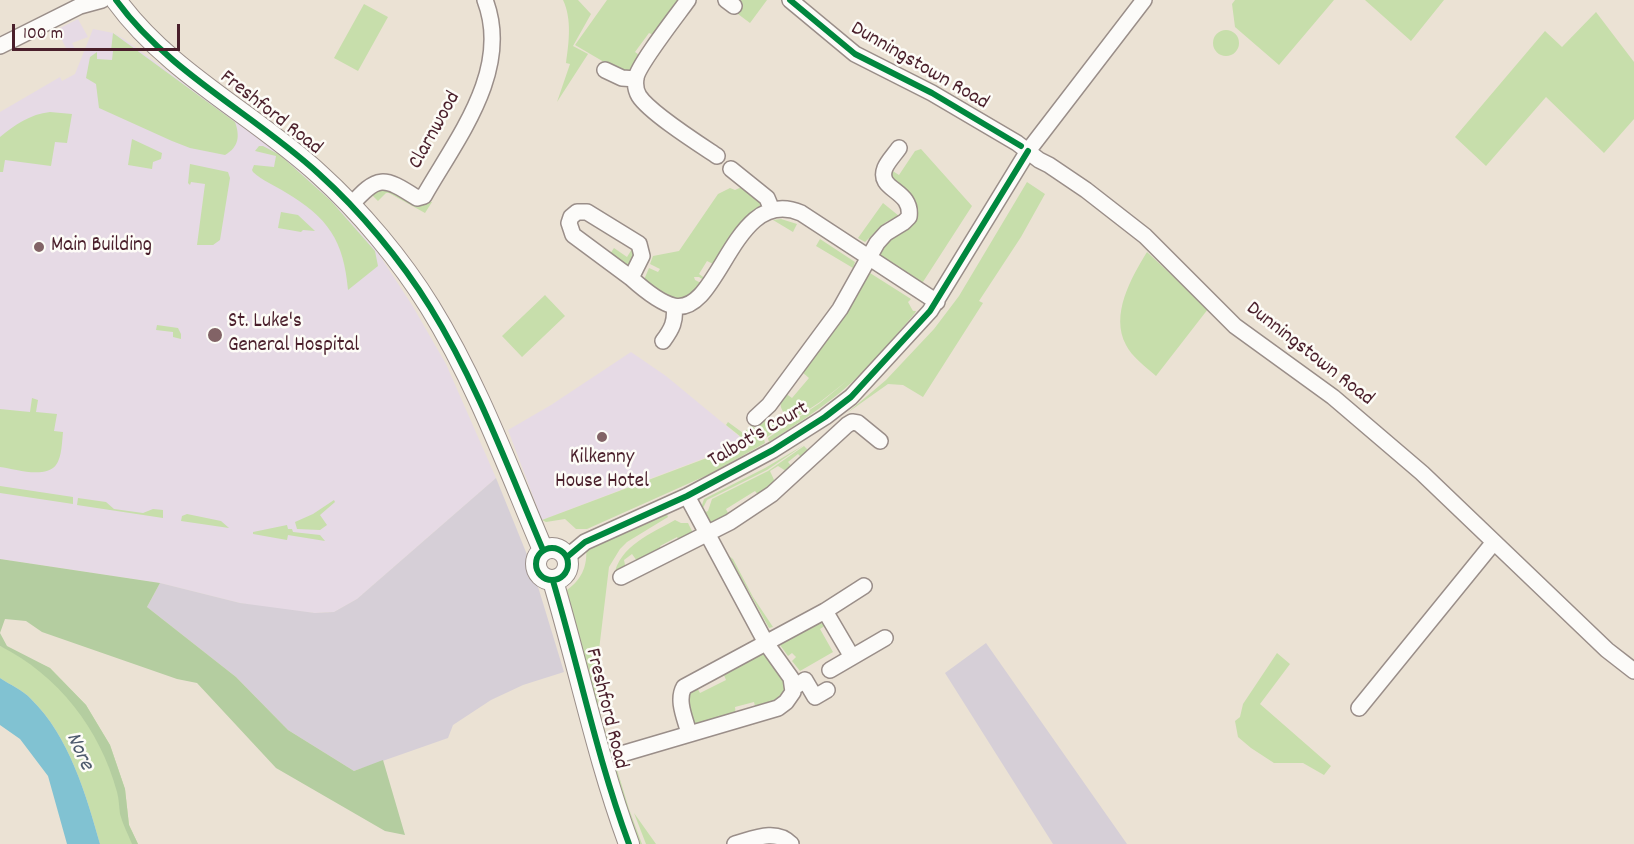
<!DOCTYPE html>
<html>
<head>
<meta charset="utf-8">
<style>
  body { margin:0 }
  #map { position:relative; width:1634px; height:844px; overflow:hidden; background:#ebe2d4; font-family:Dekko,sans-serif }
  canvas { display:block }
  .scale { position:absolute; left:12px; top:24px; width:168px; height:27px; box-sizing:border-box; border:3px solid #4a1f2b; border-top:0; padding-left:8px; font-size:18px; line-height:21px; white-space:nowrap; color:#4a1f2b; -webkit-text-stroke:4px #fdfcf7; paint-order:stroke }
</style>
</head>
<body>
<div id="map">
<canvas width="1634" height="844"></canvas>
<div class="scale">100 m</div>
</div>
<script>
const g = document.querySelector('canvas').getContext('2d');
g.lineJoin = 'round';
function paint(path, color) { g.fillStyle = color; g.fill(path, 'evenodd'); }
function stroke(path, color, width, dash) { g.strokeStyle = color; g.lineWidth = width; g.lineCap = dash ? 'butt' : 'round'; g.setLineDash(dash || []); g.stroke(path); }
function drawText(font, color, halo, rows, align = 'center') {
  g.font = font + ' Dekko,sans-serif'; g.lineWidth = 5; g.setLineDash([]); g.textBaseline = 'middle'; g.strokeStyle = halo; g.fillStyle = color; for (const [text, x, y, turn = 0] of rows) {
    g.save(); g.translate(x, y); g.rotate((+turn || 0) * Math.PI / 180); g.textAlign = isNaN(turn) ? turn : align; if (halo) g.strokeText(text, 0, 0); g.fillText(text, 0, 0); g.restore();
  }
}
paint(new Path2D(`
  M78,19L88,37L72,43L75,49L68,52L61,38L60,28Z
  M93,29L113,33L124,39L281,155L331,200L376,250L412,305L446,364L496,478L357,599L334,612L315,613L267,608L240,603L160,583L0,559V112L60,77L62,81L75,74Z
  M631,352L666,376L746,442L542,520L508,430L551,405Z`), '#e6dae5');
paint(new Path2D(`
  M496,478L532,567L564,672L523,685L491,700L453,725L448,738L354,771L288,730L236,677L147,607L160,583L240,603L315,613L334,612L357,599Z
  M986,643L1094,797L1127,844H1053L945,673Z`), '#d6cfd7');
paint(new Path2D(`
  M563,0H578L591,14L573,46L588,54L557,102L570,64L566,63C569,42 572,19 563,0Z
  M607,0H681L656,36L649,33L635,52L642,57C635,66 633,72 621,72L575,45Z
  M736,0H767L750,23L738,14L743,6Z
  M1235,0H1334L1279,65L1235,27L1232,4Z
  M1365,0H1444L1411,41Z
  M364,4L388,17L358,71L334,58Z
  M1596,12L1634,62V119L1604,153L1546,97L1486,166L1455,137L1545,31L1562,47Z
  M1213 43a13 13 0 1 1 26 0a13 13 0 1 1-26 0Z
  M113,33L235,122C240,136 239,147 225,155L190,148L172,141L99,108L96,84L86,78L90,57L97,52V59L112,60L113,51H111Z
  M50,112L72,114L67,143L55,142L51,166L5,160L3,172H0V137C15,125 30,114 50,112Z
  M132,139L162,153L161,159L153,162L152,169L128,165Z
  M259,146H263L280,155L331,201L375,251L378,266L348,290C344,241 328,217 285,192C274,185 263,181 253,172L252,170L254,165L274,167L276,156L255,151Z
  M921,149L972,206L921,285L880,256C878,241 901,229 912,221L889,179L891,170L899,175L915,151Z
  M190,164L228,172L230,178L220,240L213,245H197L205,184L191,182L190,185L188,183Z
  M1027,182L1045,194L1021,237L979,301L983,303L923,397L903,385L888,384L847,413L886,380L934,329L959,296Z
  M744,186L761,201V208L715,265L707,261L699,274L706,279L705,281L699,277H694L695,280L703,284L695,294L675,302L643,282L649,268L658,272L660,269L650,264L653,256L679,251L718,194L730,188L735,190Z
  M379,189H391L418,205L422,206L428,201L432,202L425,213L389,193H386L378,201L371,194Z
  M883,203L899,216L886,222L865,242L858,238Z
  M281,212L298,215L315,231L303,230L301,232L278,228Z
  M781,219L797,224L793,232L773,220Z
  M820,239L855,262L853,268L816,246Z
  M614,248L627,257L632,249L637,253L629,266L624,267L608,257Z
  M1147,252L1208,309L1156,376C1146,367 1131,356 1126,345C1110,315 1131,278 1147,252Z
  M870,273L911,299L908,302L913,311H916L915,313C892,340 869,368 842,391C819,410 794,426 769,442L768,438L820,403L848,380L820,402L767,437L757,425L764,418L768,417L776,422L785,415C779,406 779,402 785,393L792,398L809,378L802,372L842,316Z
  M545,295L565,316L522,357L502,336Z
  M157,325L178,328L181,334V339L173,337V332L156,330Z
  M32,398L38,400L36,412L57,414L54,431L63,432C62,441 62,457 56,465C45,479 15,469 0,467V409L30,412Z
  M728,422L743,433L752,425L764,439L765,443L712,473L587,529H576L565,519L546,522L542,520L752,441H746L726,425Z
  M804,445L767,470L707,500L703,508L706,512L708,511L712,499L768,471L804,446L811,453L803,459L798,454L788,462L794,469L786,471L778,466L770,471L775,482L760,497L755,491L726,509L730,517L711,525L701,508L704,499L765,468Z
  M0,486L73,497V504L0,493Z
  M78,498L106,502L114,509L143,513L153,509L163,510V518L77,505Z
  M334,500L335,502L320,515L327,525L320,530L297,529L295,522L313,514Z
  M666,512L668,517L627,542L620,549L609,567L599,650L597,684L599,710L629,809L642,844H636L564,592C581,581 588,567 586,547Z
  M187,514L221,521L229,528L181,521L182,516Z
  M675,520L681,523H688L695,537L682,545L677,537L660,546L664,553L637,561L632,554L624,560L626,570L614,576C619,546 652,533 675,520Z
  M287,525L288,529H292L293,532L320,535L325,541L288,535L287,540L253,534V532Z
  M729,556L733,559L753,597L773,627L769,628Z
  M820,623L826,625L820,629L833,652L800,671L792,661L796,657L792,653L788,656L780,645L782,642Z
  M0,646L50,668L86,705L110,745L125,789L129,825L138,844H100C86,794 69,736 31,699C23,690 10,685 0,678Z
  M764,652L788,684L782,699L756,710L754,702L735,707L736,716L700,725L693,724L691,721L686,693L696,686L700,693L726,680L722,670Z
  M1277,653L1290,664L1260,704L1331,766L1324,775L1303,763H1274L1251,748L1238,737L1235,721L1240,717L1243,704Z
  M634,813L656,844H646Z`), '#c7deab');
paint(new Path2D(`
  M0,559L160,583L147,607L236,677L288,730L354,771L383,760L405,835L385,831L276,768L197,683L177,679L42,632L26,621L5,619L0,633L7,646L50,668L86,705L110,745L125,789L129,825L138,844H132C128,834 123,825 120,814C119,807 119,799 117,792C100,729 58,675 0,646Z`), '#b4cda0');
paint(new Path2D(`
  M0,678C10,685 23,690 31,699C69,736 86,794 100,844H67L48,776L20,739L0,725Z`), '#81c2d2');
const minor = new Path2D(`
  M688,0C678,14 638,65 636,78C635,84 636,91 639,96C650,113 699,144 717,156
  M726,0L734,6
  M790,0L855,54L932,93L1017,143L1039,160L1049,165L1086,190L1145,236L1235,326L1333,397L1422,473L1607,650L1634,671
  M0,46L80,6L102,0
  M605,70L622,78L636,79
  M731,169L767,198L772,210
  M350,206C378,175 383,176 417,198L424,196C457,138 512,70 485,0
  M631,278L573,235L569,223L571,217L577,212H587L639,244L642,256L631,278C641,287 660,303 674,306C720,316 733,184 801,213L937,302
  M663,341C672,329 676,321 674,306
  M755,418L769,405L840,309L877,243L886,233L904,222L909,217C913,189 876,191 885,168C888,161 895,154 899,148
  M567,557L585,542L687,496L773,450L825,417L851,397L930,311L1028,151L1144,0
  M621,577L730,522L772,494L847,425L852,422L858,423L880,441
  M825,611L852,657
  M830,670L885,638
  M793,688L805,680L815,697L827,690
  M1359,708L1494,542
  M689,734C686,720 676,701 684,687L825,611L864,586
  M625,753L778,708L786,702L793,692L791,678L766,643L687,496
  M735,844C753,839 776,828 791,844`);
const major = new Path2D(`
  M116,0C169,73 254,114 319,174C360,211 401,260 430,307C477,383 508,468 543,550
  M536 564a16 16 0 1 1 32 0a16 16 0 1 1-32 0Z
  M553,581C579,668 597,758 629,844`);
stroke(minor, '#9a8e89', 18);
stroke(major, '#9a8e89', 22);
stroke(minor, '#fcfbf9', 15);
stroke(major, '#fcfbf9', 20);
stroke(new Path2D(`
  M116,0C169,73 254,114 319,174C360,211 401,260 430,307C477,383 508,468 543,550
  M790,0L855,54L932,93L1021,146
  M536 564a16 16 0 1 1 32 0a16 16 0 1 1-32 0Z
  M567,557L585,542L687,496L773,450L825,417L851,397L930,311L1028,151
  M553,581C579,668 597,758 629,844`), '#00873e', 6);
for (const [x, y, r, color] of [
  [39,247,6,"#826366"],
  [215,335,8,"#826366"],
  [602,437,6,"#826366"]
]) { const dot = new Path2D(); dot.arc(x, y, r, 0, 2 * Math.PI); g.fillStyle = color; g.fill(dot); stroke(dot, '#fdfcf7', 2); }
drawText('21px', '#4a1f2b', '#fdfcf7', [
  ["Dunningstown Road",919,67,30],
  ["Freshford Road",270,114,38],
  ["Clarnwood",436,131,-61],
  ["Dunningstown Road",1309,355,38],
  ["Talbot's Court",759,436,-30],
  ["Freshford Road",605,709,76]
]);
drawText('21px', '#4a1f2b', '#fdfcf7', [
  ["Main Building",51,247],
  ["St. Luke's",228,323],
  ["General Hospital",228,347],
  ["Kilkenny",602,459,"center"],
  ["House Hotel",602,483,"center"]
], 'left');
drawText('italic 22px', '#4e5b6d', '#fdfcf7', [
  ["Nore",78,752,65]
]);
</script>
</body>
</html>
